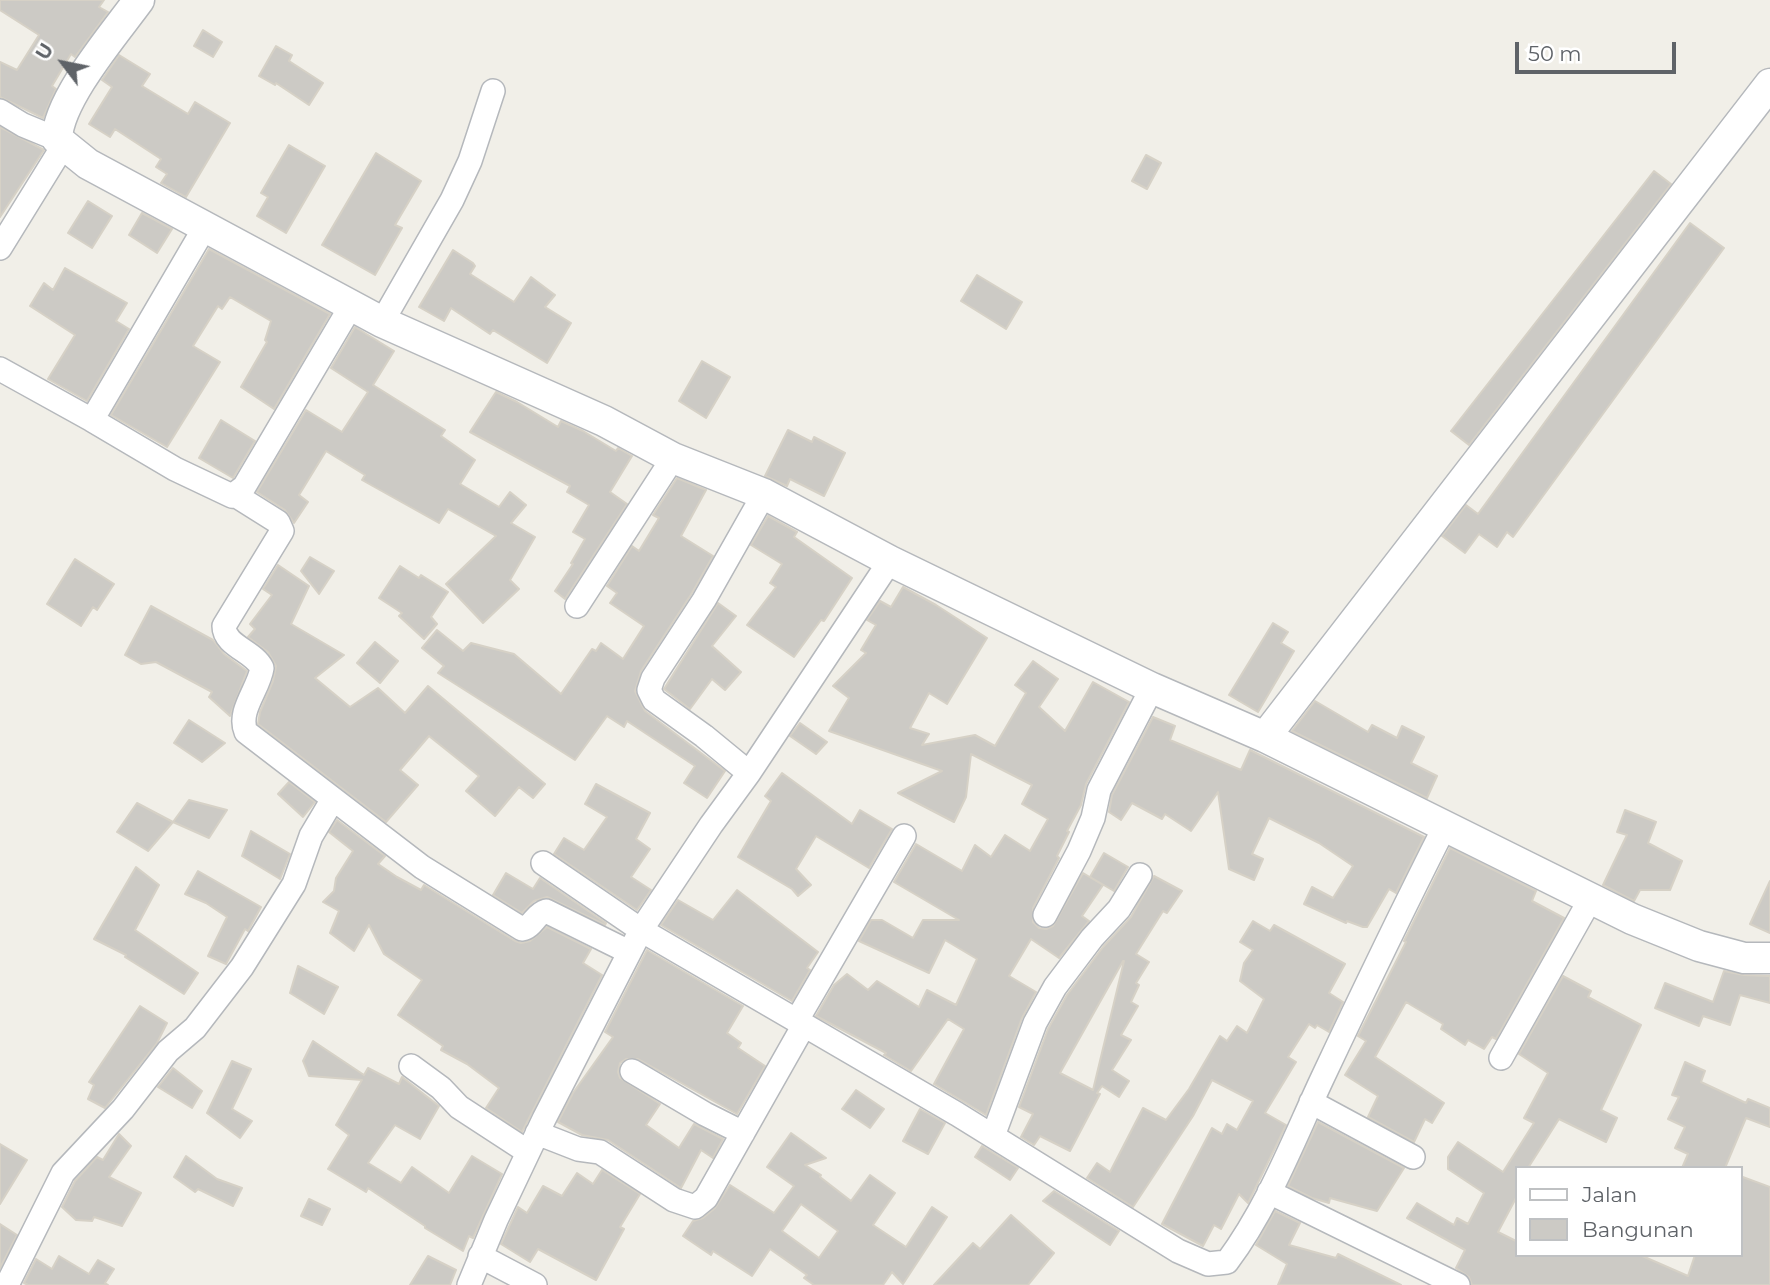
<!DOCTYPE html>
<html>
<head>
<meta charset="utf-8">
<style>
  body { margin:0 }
  #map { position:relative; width:1770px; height:1285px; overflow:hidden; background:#f1efe8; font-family:Montserrat,sans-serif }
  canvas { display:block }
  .legend { position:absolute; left:1515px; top:1166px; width:228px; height:91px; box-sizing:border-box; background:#fff; border:2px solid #bfc1c3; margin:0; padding:9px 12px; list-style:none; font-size:21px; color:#5f6368 }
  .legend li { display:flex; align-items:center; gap:14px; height:35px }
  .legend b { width:35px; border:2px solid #bfc1c3 }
  .north { position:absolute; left:28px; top:28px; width:70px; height:70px; -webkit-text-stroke:5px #fff; paint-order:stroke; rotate:302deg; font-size:19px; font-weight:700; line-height:28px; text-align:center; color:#5f6368 }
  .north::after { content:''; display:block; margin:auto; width:24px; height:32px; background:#5f6368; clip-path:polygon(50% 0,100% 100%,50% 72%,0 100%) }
  .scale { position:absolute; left:1515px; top:42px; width:161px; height:32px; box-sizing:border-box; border:4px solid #5f6368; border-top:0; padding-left:9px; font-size:21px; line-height:24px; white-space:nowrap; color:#5f6368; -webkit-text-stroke:5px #fff; paint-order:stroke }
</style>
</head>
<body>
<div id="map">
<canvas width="1770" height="1285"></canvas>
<ul class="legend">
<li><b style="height:9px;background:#fff"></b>Jalan</li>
<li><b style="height:19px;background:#cccac5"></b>Bangunan</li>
</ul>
<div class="north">U</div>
<div class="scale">50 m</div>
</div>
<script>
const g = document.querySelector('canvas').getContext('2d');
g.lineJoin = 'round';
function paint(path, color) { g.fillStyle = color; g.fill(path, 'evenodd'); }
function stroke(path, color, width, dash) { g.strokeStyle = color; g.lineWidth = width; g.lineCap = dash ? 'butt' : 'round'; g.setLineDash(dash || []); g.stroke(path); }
const building = new Path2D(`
  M0,0H104L99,7L108,12L75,57L71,54L52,86L56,89L43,118L0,97V62L17,70L39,35L0,10Z
  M203,30L222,42L213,57L194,46Z
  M276,46L292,55L289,61L323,83L309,105L276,83L275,85L259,76Z
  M119,55L150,74L142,86L188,114L195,102L230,123L186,197L161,183L167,174L156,167L161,159L115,129L110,137L89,124L112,87L102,80Z
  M0,127L44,150L0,217Z
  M289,145L325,166L286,233L257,216L268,197L261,193Z
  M376,153L421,181L395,225L402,228L375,275L322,245Z
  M1146,155L1161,163L1147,189L1132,181Z
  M1654,171L1671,184L1469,445L1451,431Z
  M88,201L112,216L92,248L68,233Z
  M142,213L172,229L157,253L129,235Z
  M1690,223L1724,248L1513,537L1507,532L1497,547L1479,534L1465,553L1442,536L1466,505L1478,514Z
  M209,249L330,314L274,409L241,387L267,342L265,340L271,321L230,297L222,309L218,306L193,346L220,362L167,447L111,415Z
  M453,250L473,263L475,266L470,274L514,302L531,277L555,295L545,307L571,323L547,363L493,330L490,334L451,308L444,321L419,307Z
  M65,268L127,303L116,321L129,329L87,401L48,379L75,335L30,306L44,283L53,290Z
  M977,275L1022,302L1006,329L961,301Z
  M355,327L394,351L373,385L445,430L441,436L475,460L460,484L499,507L510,492L526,505L511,523L535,537L510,580L519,589L483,623L446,584L496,536L448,509L439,523L362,480L365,475L326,451L299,495L308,502L294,523L285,510L257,492L306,410L342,432L368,392L331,368Z
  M702,361L730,377L706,418L679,401Z
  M496,392L517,402L558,427L561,421L583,431L616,451L618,448L632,456L610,492L627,504L565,599L555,591L573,564L571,563L585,539L573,532L589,505L567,492L570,486L470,432Z
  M221,420L255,441L233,478L199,458Z
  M788,430L812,442L814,437L845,453L824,496L790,479L787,486L765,476Z
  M677,478L706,490L681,536L713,556L692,593L641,671L635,691L645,711L725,771L707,798L684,783L695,766L627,721L624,727L607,716L575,760L438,673L444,666L422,648L437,630L463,651L471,643L514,654L561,694L592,649L596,651L601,643L623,659L644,626L610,603L617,593L607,586L632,546L639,551L659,518L653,515Z
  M768,516L797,532L794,537L852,578L824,621L821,620L794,657L747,625L776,587L770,583L782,564L751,545Z
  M310,557L334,571L319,594L301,571Z
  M75,559L114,584L97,610L93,607L81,626L47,604Z
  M278,565L309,586L291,624L344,655L315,678L350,707L378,688L405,713L428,686L545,784L533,798L519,787L495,816L466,791L479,776L429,736L400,770L418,785L386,822L258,724L260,712L273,681L276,666L268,652L248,637L255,629L250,624L272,595L263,589Z
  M400,566L419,578L421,575L448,592L431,617L437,624L424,639L399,616L402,613L379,598Z
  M903,587L936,605L987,638L947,704L929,693L910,728L929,734L922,745L975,735L995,746L1026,693L1015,685L1033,661L1058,679L1039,707L1065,731L1093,682L1129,702L1086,784L1081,805L1067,831L1069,832L1057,856L1059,858L1033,908V922L1039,928L1046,929L1053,926L1083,873L1103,885L1082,916L1089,921L1059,958L1031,939L1009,976L1036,992L1022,1018L986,1115L934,1084L964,1029L948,1019L911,1071L884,1055L886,1053L816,1016L834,985L847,974L868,990L877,981L919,1007L927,990L956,1005L977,959L945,940L929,973L859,941L871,920H882L913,938L923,920H959L894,882L916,844L962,871L975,845L991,857L1005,835L1030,851L1048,819L1022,804L1032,785L971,754L966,797L954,822L898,793L942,771L829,731L849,698L833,686L866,653L861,650L876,625L867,620L880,601L891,607Z
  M718,603L736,616L712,646L741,672L725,690L712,679L690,709L664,689Z
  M151,606L213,640L224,654L247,671L230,716L209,697L212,692L156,662L141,664L125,655Z
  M1273,623L1288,632L1281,643L1294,651L1258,712L1229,695Z
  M375,642L398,661L380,683L357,663Z
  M1315,701L1368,732L1372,725L1397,738L1402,726L1424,737L1411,763L1437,776L1427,798L1292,731Z
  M1153,717L1175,726L1170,740L1241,770L1250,750L1424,837L1396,893L1389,889L1367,927H1363L1347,921L1346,923L1304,904L1312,887L1333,898L1353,866L1319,843L1269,818L1252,854L1263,859L1254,880L1229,869L1218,792L1191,831L1165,814L1162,819L1132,803L1121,820L1109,812L1112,795Z
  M189,720L225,743L202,762L174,743Z
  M800,723L827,742L816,754L790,736Z
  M782,773L852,824L860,810L892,829L869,868L816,836L796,869L811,885L798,896L792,889L738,857L771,801L765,796Z
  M289,782L315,802L303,817L278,794Z
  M596,784L650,813L636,839L650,849L631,877L651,890L637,910L554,854L564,838L584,850L607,817L585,804Z
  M189,800L227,810L209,838L173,822Z
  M137,803L173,822L148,851L117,832Z
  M1625,810L1656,822L1648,843L1682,861L1670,890H1640L1634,901L1603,885L1627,835L1617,832Z
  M337,820L385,856L378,864L397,877L421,890L424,885L515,941L521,943L530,941L547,927L591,949L583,963L602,975L522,1132L486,1108L499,1088L467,1064L441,1050L443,1046L398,1015L422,980L384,954L369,925L354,951L330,933L339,911L323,902L334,891L336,878L353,851L329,832Z
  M251,831L290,854L280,879L242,856Z
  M1450,848L1536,891L1532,901L1564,918L1496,1039L1492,1037L1484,1049L1468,1040L1465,1045L1441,1029L1443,1024L1406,1002L1375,1057L1444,1103L1432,1123L1425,1119L1414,1142L1368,1117L1378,1096L1345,1075L1366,1041L1358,1036L1406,942L1404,941Z
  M1104,853L1128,867L1114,891L1090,877Z
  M136,867L159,885L135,930L198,973L184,994L125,957L126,955L94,939Z
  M198,871L261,907L248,931L245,929L226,964L208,956L227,917L206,903L185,894Z
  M506,873L533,889L540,878L606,923L605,925L547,897L534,901L522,913L493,895Z
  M1154,876L1182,891L1167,913L1163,911L1136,954L1149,962L1136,983L1139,985L1131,1002L1138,1006L1121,1035L1131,1040L1112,1070L1129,1081L1119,1097L1102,1086L1097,1093L1100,1094L1070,1151L1040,1136L1034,1145L1021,1137L1033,1114L1019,1107L1048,1029L1067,995L1103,947L1131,917ZM1123,961H1124L1093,1090L1060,1073Z
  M1770,881V933L1750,924Z
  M737,890L818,952L807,968L810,970L792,1001L661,925L678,900L713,920Z
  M1253,921L1270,931L1274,925L1345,964L1329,993L1343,1002L1329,1032L1317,1025L1315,1028L1309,1024L1288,1057L1296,1062L1265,1113L1286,1125L1277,1144L1248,1203L1239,1194L1221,1229L1214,1225L1203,1246L1162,1224L1212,1128L1222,1134L1227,1124L1237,1130L1253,1101L1212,1080L1193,1116L1133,1207L1087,1178L1097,1163L1110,1172L1143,1108L1166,1120L1189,1089L1220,1036L1227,1041L1237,1026L1247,1033L1264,999L1240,981L1244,963L1253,950L1240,942Z
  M647,950L743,1006L727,1033L741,1043L738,1048L765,1066L737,1114L638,1059H626L620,1063L618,1072L620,1078L660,1104L646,1125L679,1148L694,1124L723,1139L713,1158L701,1150L681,1188L608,1140L582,1135L558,1122L573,1093L613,1037L605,1032Z
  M298,966L338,987L324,1014L290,993Z
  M1724,971L1744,975L1770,976V1003L1740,995L1730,1025L1703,1016L1699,1026L1655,1008L1665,983L1713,1002Z
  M1563,976L1591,991L1588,997L1641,1025L1601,1110L1617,1118L1606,1142L1559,1119L1528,1168H1516V1198L1498,1232L1516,1241V1255H1640L1688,1276L1695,1255H1740V1176L1770,1187V1285H1472L1469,1277L1456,1268L1465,1250L1407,1218L1417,1203L1454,1225L1457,1218L1468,1224L1484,1193L1448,1169V1157L1458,1142L1503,1172L1534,1123L1524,1118L1548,1073L1519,1054Z
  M140,1006L167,1023L157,1043L105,1108L88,1099L94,1085L89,1082Z
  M313,1041L364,1075L368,1068L399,1084L402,1077L439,1106L420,1139L395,1125L368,1163L401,1183L412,1167L449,1193L472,1156L502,1174L473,1238L469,1236L463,1251L425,1228V1226L368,1188L366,1192L328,1169L349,1135L336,1125L362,1080L309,1076L303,1061Z
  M232,1061L251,1069L232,1109L252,1121L240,1138L207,1113Z
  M1685,1062L1705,1071L1701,1082L1746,1103L1748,1099L1770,1108V1127L1746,1118L1725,1168H1682L1688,1154L1675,1148L1685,1127L1668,1119L1679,1097L1672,1095Z
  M173,1068L202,1091L192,1108L158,1087Z
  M856,1090L884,1109L870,1128L842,1109Z
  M920,1109L945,1123L928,1154L903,1141Z
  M1318,1122L1404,1168L1377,1211L1330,1198L1329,1203L1312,1198L1288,1186Z
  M791,1133L826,1158L805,1165L821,1175L820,1177L851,1201L870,1175L895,1193L873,1225L906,1247L932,1207L947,1217L903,1284L892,1272L883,1285H814L804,1278L807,1275L770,1249L752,1276L713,1251L711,1255L683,1236L693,1221L703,1218L715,1208L730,1185L774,1213L794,1186L767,1167ZM801,1204L838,1231L819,1258L782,1231Z
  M119,1134L131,1146L109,1177L141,1193L122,1226L94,1217L92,1221L76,1220L62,1207L75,1181L97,1157L103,1160Z
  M0,1144L27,1160L0,1204Z
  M982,1146L1018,1168L1010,1180L975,1157Z
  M186,1156L217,1179L242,1188L233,1206L198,1189L195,1192L174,1177Z
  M602,1170L640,1194L620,1227L624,1229L596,1280L538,1249L530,1262L501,1244L518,1207L527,1213L543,1186L562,1196L577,1173L593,1184Z
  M1054,1191L1119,1231L1110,1245L1043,1201Z
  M309,1199L330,1209L322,1225L301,1216Z
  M1275,1211L1300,1223L1289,1245L1336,1258L1338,1254L1401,1285H1278L1287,1264L1256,1245Z
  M1011,1215L1054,1253L1028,1285H934L973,1243L980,1249Z
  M0,1224L17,1235L0,1268Z
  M59,1256L89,1274L98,1260L114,1269L105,1283L108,1285H28L24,1283L36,1259L52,1269Z
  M428,1256L456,1270L450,1285H410Z`);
paint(building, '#cccac5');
stroke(building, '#d6d1c6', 2);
const minor = new Path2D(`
  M0,111L23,125L57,139
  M0,248L63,146
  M382,322L452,200L470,161L493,91
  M0,369L92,420L175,469L232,496L244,487L351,306
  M92,420L205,227
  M235,495L278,522L282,531L224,626C224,646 254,651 262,668C259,689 237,711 246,732L422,867L522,929C533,927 535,914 546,911L629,952
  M577,606L673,458
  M749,773L704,736L654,700L649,690L653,678L704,600L764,494
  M543,863L641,930L957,1114L1178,1251L1208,1264L1227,1262C1268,1207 1293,1141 1322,1079C1362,994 1403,909 1445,826
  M1045,915L1079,851L1093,818L1099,790L1152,688
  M797,1020L904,836
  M1501,1058L1591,898
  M411,1066L441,1088L459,1107L528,1152
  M632,1071L705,1114L743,1133
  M1311,1102L1413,1157
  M537,1133L578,1149L600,1152L674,1200L695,1207L706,1198L804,1025
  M993,1136L1035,1023L1055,987L1092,938L1119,909L1140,875
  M1269,1192L1458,1285
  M480,1256L535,1285
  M7,1285L63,1173L123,1109L168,1051L195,1028L242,967L294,884L311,836L333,799
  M469,1285L496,1220L544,1119L641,930L711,825L749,773L890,561`);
const tertiary = new Path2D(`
  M139,0C115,33 58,99 57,139L88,164L382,322L604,421L673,458L764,494L890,561L1152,688L1265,737L1632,919L1699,946L1744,958H1770
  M1265,737L1770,84`);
stroke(minor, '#b5b8bc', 26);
stroke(tertiary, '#b5b8bc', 33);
stroke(minor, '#fff', 23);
stroke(tertiary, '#fff', 30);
</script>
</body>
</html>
